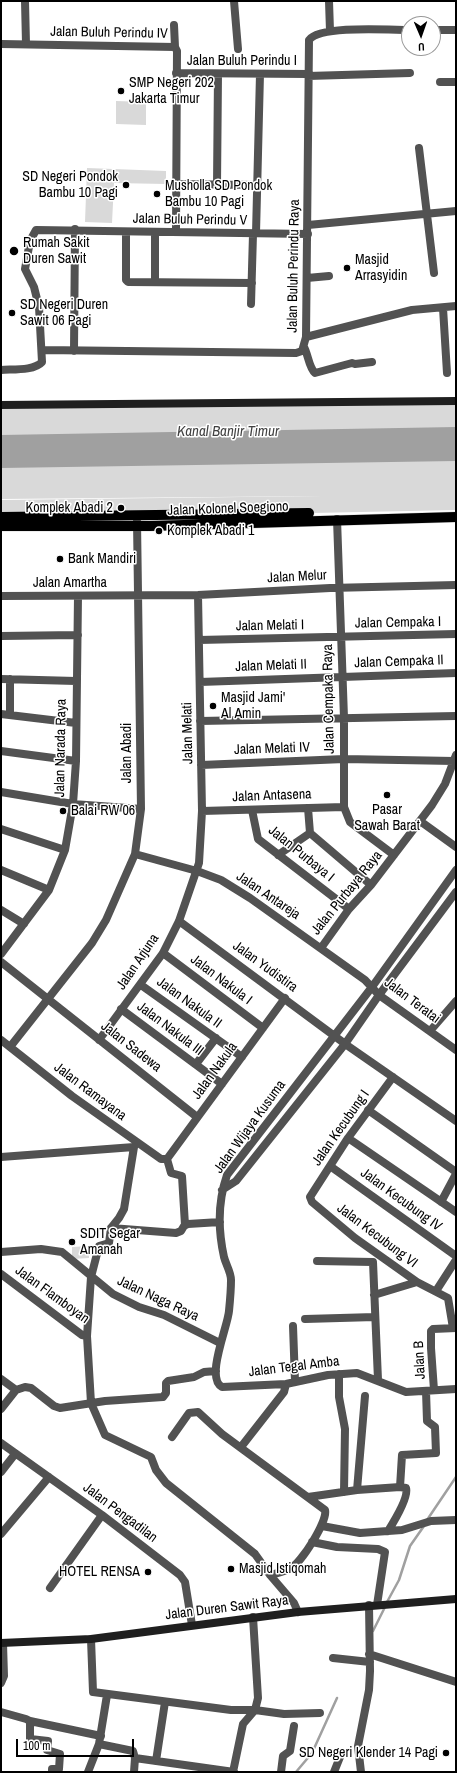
<!DOCTYPE html>
<html>
<head>
<meta charset="utf-8">
<style>
  body { margin:0 }
  #map { position:relative; width:457px; height:1773px; overflow:hidden; background:#fff; font-family:"Archivo Narrow",sans-serif }
  canvas { display:block }
  .frame { position:absolute; inset:0; border:2px solid #000; pointer-events:none }
  .north { position:absolute; left:401px; top:16px; width:40px; height:40px; box-sizing:border-box; background:#fff; border:1px solid #999; border-radius:50%; rotate:178deg; font-size:11px; font-weight:700; line-height:16px; text-align:center; color:#000 }
  .north::after { content:''; display:block; margin:auto; width:14px; height:18px; background:#000; clip-path:polygon(50% 0,100% 100%,50% 72%,0 100%) }
  .scale { position:absolute; left:16px; top:1739px; width:118px; height:18px; box-sizing:border-box; border:2px solid #000; border-top:0; padding-left:5px; font-size:12px; line-height:14px; white-space:nowrap; color:#000; -webkit-text-stroke:3px #fff; paint-order:stroke }
</style>
</head>
<body>
<div id="map">
<canvas width="457" height="1773"></canvas>
<div class="frame"></div>
<div class="north">U</div>
<div class="scale">100 m</div>
</div>
<script>
const g = document.querySelector('canvas').getContext('2d');
g.lineJoin = 'round';
function paint(path, color) { g.fillStyle = color; g.fill(path, 'evenodd'); }
function stroke(path, color, width, dash) { g.strokeStyle = color; g.lineWidth = width; g.lineCap = dash ? 'butt' : 'round'; g.setLineDash(dash || []); g.stroke(path); }
function drawText(font, color, halo, rows, align = 'center') {
  g.font = font + ' "Archivo Narrow",sans-serif'; g.lineWidth = 3; g.setLineDash([]); g.textBaseline = 'middle'; g.strokeStyle = halo; g.fillStyle = color; for (const [text, x, y, turn = 0] of rows) {
    g.save(); g.translate(x, y); g.rotate((+turn || 0) * Math.PI / 180); g.textAlign = isNaN(turn) ? turn : align; if (halo) g.strokeText(text, 0, 0); g.fillText(text, 0, 0); g.restore();
  }
}
paint(new Path2D(`
  M116,101L146,102V125L116,124Z
  M87,168L166,171V184L114,183L112,223L85,222Z
  M456,401V510L122,517H1V500L323,496L1,499V406Z
  M89,1246V1258L72,1259V1247Z`), '#d9d9d9');
paint(new Path2D(`
  M456,427V461L1,468V435Z`), '#a0a0a0');
stroke(new Path2D(`
  M427,1520L456,1477
  M387,1602L399,1580L410,1546L424,1526
  M373,1631L385,1607
  M296,1772L312,1753L337,1698`), '#a0a0a0', 2.5);
const primary = new Path2D(`
  M1,517L309,513
  M1,526H150L456,517`);
stroke(primary, '#dbdbdb', 11);
stroke(new Path2D(`
  M25,1L26,44
  M234,1L238,49
  M329,1L330,31
  M174,25L175,47
  M433,30H456
  M1,44L175,47L177,51L176,232
  M176,73L308,74
  M308,76L410,73
  M440,82H456
  M419,148L434,273
  M176,184L257,185
  M217,185L218,74
  M308,225L456,211
  M126,232V280L128,282L252,283
  M155,233V282
  M256,233L260,74
  M307,278L329,276
  M251,304L253,234
  M443,308L447,373
  M306,337L412,310L456,306
  M304,347C308,354 309,368 315,373L352,363L355,364L372,362
  M42,350L296,353L302,351L306,337L309,40C320,25 390,30 409,30
  M74,351L75,229
  M1,370C12,369 34,371 42,362L39,307L34,287L25,269L30,241L36,230L308,234
  M337,519L344,718V807L350,822L394,855
  M1,596L198,595L330,588L456,585
  M1,636L78,635
  M199,640L456,634
  M1,679L76,681
  M200,682L456,673
  M1,714L76,723
  M10,715V679
  M200,721L456,716
  M1,751L76,761
  M201,765L344,759L454,761
  M1,792L73,804L141,809
  M308,808L310,833L371,885
  M252,810L258,839L349,909
  M202,811L344,807
  M420,821L456,847
  M1,829L65,850
  M135,854L197,871L221,880L250,898L365,980L379,995L456,1050
  M278,855L310,833
  M1,870L49,890
  M456,870L372,987L227,1175C218,1201 218,1230 224,1257C226,1265 231,1272 231,1280C231,1290 230,1301 229,1311C228,1326 205,1378 222,1387L286,1384L328,1375L357,1373L406,1392L456,1389
  M1,910L24,924
  M179,921L348,1046L456,1121
  M321,948L349,909L371,885L432,805L445,784L456,755
  M163,953L263,1028
  M1,954L49,890L65,850L73,804L76,761L78,596
  M1,962L197,1117
  M141,985L242,1057
  M121,1009L222,1084
  M430,1031L456,1001
  M1,1040L72,1096L161,1159H167
  M99,1040L163,953L179,921L199,863L202,811L198,595
  M10,1047L92,943L106,920L135,854L141,809L137,521
  M196,1064L216,1038
  M393,1077L348,1138L310,1197L312,1202L355,1238L417,1282L448,1298L453,1328
  M368,1110L456,1172
  M348,1138L456,1212
  M137,1142L134,1147L124,1209L119,1218L111,1228L109,1243L99,1246L91,1277L87,1336L91,1403L105,1435L151,1457L156,1470L166,1483L255,1554L270,1575L294,1603L298,1612
  M1,1157L134,1147
  M167,1159L285,998
  M167,1159L171,1173L182,1176L185,1225
  M330,1166L456,1256
  M222,1190L236,1181L345,1044L379,995L456,892
  M441,1202L456,1174
  M111,1228L176,1233L181,1231L184,1226L188,1224L220,1222
  M1,1252L41,1249L62,1252L113,1294L139,1307L164,1315L220,1343
  M317,1261L373,1262L378,1380
  M1,1274L82,1335L87,1336
  M436,1291L456,1260
  M374,1295L417,1282
  M305,1319L375,1317
  M293,1326L295,1381
  M339,1374V1397L345,1429L344,1492
  M1,1379L16,1390
  M434,1390L431,1348V1331L433,1329L456,1328
  M1,1409L16,1390L25,1387L31,1388L54,1406L60,1408L105,1401L163,1397L166,1393V1383L168,1381L194,1377L204,1372L216,1371
  M172,1437L189,1413L198,1412L222,1434L325,1510C328,1521 301,1563 291,1568C285,1572 276,1573 270,1575
  M1,1443L102,1515L180,1575L185,1582L192,1625
  M241,1447L284,1392L286,1384
  M1,1472L15,1454
  M400,1487L402,1455L436,1453L435,1427L427,1421L426,1391
  M357,1490L365,1396
  M308,1497L357,1490L400,1487L406,1488C409,1497 393,1523 388,1531
  M322,1526L360,1533L402,1530L431,1521L456,1520
  M1,1534L49,1477
  M312,1542L337,1547L378,1549L385,1552L377,1605
  M50,1588L102,1515
  M91,1639L93,1692L231,1710H255L284,1714L320,1713
  M369,1654L456,1682
  M333,1658L370,1662
  M1,1683L4,1676L3,1643
  M1,1712L26,1719L30,1721L101,1736
  M30,1721V1739L48,1741L47,1750L60,1754L59,1769H52V1772
  M99,1744L133,1751L135,1758L234,1772
  M156,1761L165,1702
  M88,1772L99,1744L107,1695
  M134,1772L135,1758
  M233,1772L243,1724L255,1710L258,1698L253,1617
  M281,1772L283,1756L290,1751L294,1726
  M334,1772L340,1757
  M361,1772L358,1746L369,1690L370,1671L369,1605`), '#525252', 8);
stroke(new Path2D(`
  M1,405L456,401
  M1,1643L91,1639L298,1612L456,1599`), '#1f1f1f', 8);
stroke(primary, '#000', 10);
for (const [x, y, r, color] of [
  [121,91,4,"#000"],
  [126,185,4,"#000"],
  [157,194,4,"#000"],
  [14,251,5,"#000"],
  [347,268,4,"#000"],
  [12,313,4,"#000"],
  [121,508,4,"#000"],
  [159,531,4,"#000"],
  [60,559,4,"#000"],
  [213,706,4,"#000"],
  [387,795,4,"#000"],
  [63,811,4,"#000"],
  [72,1242,4,"#000"],
  [231,1569,4,"#000"],
  [148,1572,4,"#000"],
  [446,1753,4,"#000"]
]) { const dot = new Path2D(); dot.arc(x, y, r, 0, 2 * Math.PI); g.fillStyle = color; g.fill(dot); stroke(dot, '#fff', 1.5); }
drawText('14px', '#000', '#fff', [
  ["Jalan Buluh Perindu IV",109,33,1],
  ["Jalan Buluh Perindu I",242,61],
  ["Jalan Buluh Perindu V",190,220,1],
  ["Jalan Buluh Perindu Raya",294,266,-89],
  ["Jalan Kolonel Soegiono",228,509,-2],
  ["Jalan Melur",297,577,-3],
  ["Jalan Amartha",70,583],
  ["Jalan Cempaka I",398,623,-1],
  ["Jalan Melati I",270,626,-1],
  ["Jalan Cempaka II",399,662,-2],
  ["Jalan Melati II",271,666,-2],
  ["Jalan Cempaka Raya",329,699,-91],
  ["Jalan Melati",188,733,-91],
  ["Jalan Narada Raya",61,748,-89],
  ["Jalan Melati IV",272,749,-2],
  ["Jalan Abadi",127,753,-90],
  ["Jalan Antasena",272,796,-2],
  ["Jalan Purbaya I",301,854,39],
  ["Jalan Purbaya Raya",347,893,-51],
  ["Jalan Antareja",268,896,34],
  ["Jalan Arjuna",138,962,-56],
  ["Jalan Yudistira",265,967,36],
  ["Jalan Nakula I",221,980,37],
  ["Jalan Teratai",412,1001,37],
  ["Jalan Nakula II",189,1003,36],
  ["Jalan Nakula III",170,1029,37],
  ["Jalan Sadewa",131,1047,38],
  ["Jalan Nakula",215,1071,-54],
  ["Jalan Ramayana",90,1092,37],
  ["Jalan Wijaya Kusuma",250,1127,-54],
  ["Jalan Kecubung I",341,1128,-55],
  ["Jalan Kecubung IV",401,1200,36],
  ["Jalan Kecubung VI",377,1236,37],
  ["Jalan Flamboyan",52,1295,36],
  ["Jalan Naga Raya",158,1299,25],
  ["Jalan B",420,1360,-93],
  ["Jalan Tegal Amba",294,1367,-7],
  ["Jalan Pengadilan",120,1513,37],
  ["Jalan Duren Sawit Raya",227,1608,-7]
]);
drawText('14px', '#000', '#fff', [
  ["SMP Negeri 202",129,83],
  ["Jakarta Timur",129,99],
  ["SD Negeri Pondok",118,177,"right"],
  ["Bambu 10 Pagi",118,193,"right"],
  ["Musholla SD Pondok",165,186],
  ["Bambu 10 Pagi",165,202],
  ["Rumah Sakit",23,243],
  ["Duren Sawit",23,259],
  ["Masjid",355,260],
  ["Arrasyidin",355,276],
  ["SD Negeri Duren",20,305],
  ["Sawit 06 Pagi",20,321],
  ["Komplek Abadi 2",113,508,"right"],
  ["Komplek Abadi 1",167,531],
  ["Bank Mandiri",68,559],
  ["Masjid Jami'",221,698],
  ["Al Amin",221,714],
  ["Pasar",387,810,"center"],
  ["Sawah Barat",387,826,"center"],
  ["Balai RW 06",71,811],
  ["SDIT Segar",80,1234],
  ["Amanah",80,1250],
  ["Masjid Istiqomah",239,1569],
  ["HOTEL RENSA",140,1572,"right"],
  ["SD Negeri Klender 14 Pagi",438,1753,"right"]
], 'left');
drawText('italic 15px', '#414141', '#fff', [
  ["Kanal Banjir Timur",228,432]
]);
</script>
</body>
</html>
